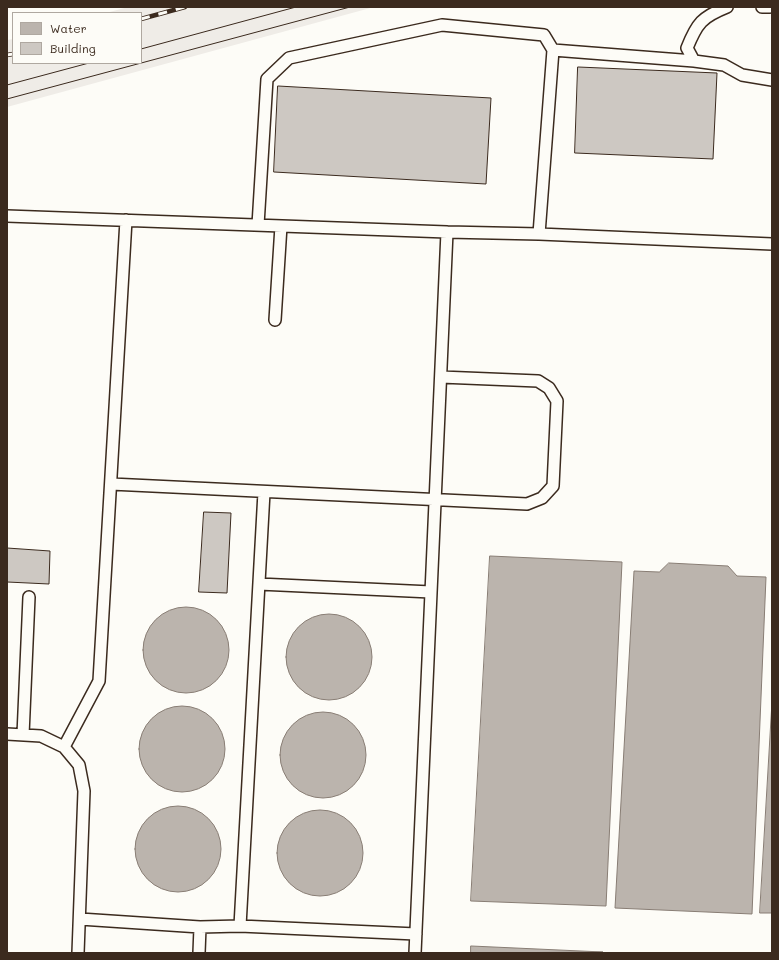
<!DOCTYPE html>
<html>
<head>
<meta charset="utf-8">
<style>
  body { margin:0 }
  #map { position:relative; width:779px; height:960px; overflow:hidden; background:#fdfcf7; font-family:Mali,sans-serif }
  canvas { display:block }
  .frame { position:absolute; inset:0; border:8px solid #3b2a1e; pointer-events:none }
  .legend { position:absolute; left:12px; top:12px; width:130px; height:52px; box-sizing:border-box; background:#fdfcf7; border:1px solid #afa8a0; margin:0; padding:5px 7px; list-style:none; font-size:12px; color:#3b2a1e }
  .legend li { display:flex; align-items:center; gap:8px; height:20px }
  .legend b { width:20px; border:1px solid #afa8a0 }
</style>
</head>
<body>
<div id="map">
<canvas width="779" height="960"></canvas>
<div class="frame"></div>
<ul class="legend">
<li><b style="height:11px;background:#bbb4ad"></b>Water</li>
<li><b style="height:11px;background:#cdc8c2"></b>Building</li>
</ul>
</div>
<script>
const g = document.querySelector('canvas').getContext('2d');
g.lineJoin = 'round';
function paint(path, color) { g.fillStyle = color; g.fill(path, 'evenodd'); }
function stroke(path, color, width, dash) { g.strokeStyle = color; g.lineWidth = width; g.lineCap = dash ? 'butt' : 'round'; g.setLineDash(dash || []); g.stroke(path); }
paint(new Path2D(`
  M128,7H374L7,107V40L13,39V63H141V13H106Z`), '#efece7');
const water = new Path2D(`
  M490,556L622,562L606,906L471,901Z
  M669,563L728,566L737,576L766,577L752,914L615,908L634,571L659,572Z
  M143 650a43 43 0 1 1 86 0a43 43 0 1 1-86 0Z
  M286 657a43 43 0 1 1 86 0a43 43 0 1 1-86 0Z
  M772,702V913H760Z
  M139 749a43 43 0 1 1 86 0a43 43 0 1 1-86 0Z
  M280 755a43 43 0 1 1 86 0a43 43 0 1 1-86 0Z
  M135 849a43 43 0 1 1 86 0a43 43 0 1 1-86 0Z
  M277 853a43 43 0 1 1 86 0a43 43 0 1 1-86 0Z
  M471,946L603,952L471,953Z`);
paint(water, '#bbb4ad');
stroke(water, '#887d74', 1);
const building = new Path2D(`
  M578,67L717,73L713,159L575,153Z
  M278,86L491,98L486,184L274,172Z
  M204,512L231,513L227,593L199,592Z
  M7,548L50,551L49,584L7,582Z`);
paint(building, '#cdc8c2');
stroke(building, '#3b2a1e', 1);
const lane = new Path2D(`
  M727,7C702,17 697,23 687,48L694,61L724,65L742,75L772,80
  M762,7H770
  M553,50L694,61
  M7,216L447,232L415,953
  M258,225L267,79L289,58L442,25L544,35L553,50L539,234
  M447,232L539,234L772,244
  M275,320L281,226
  M111,484L527,504L542,498L553,486L557,401L549,388L538,381L441,377
  M259,584L431,592
  M7,734L41,736L64,747L79,765L84,791L78,953
  M23,735L29,597
  M64,747L99,681L126,220
  M80,919L200,927L240,926L416,934
  M240,926L264,492
  M199,953L200,927`);
stroke(lane, '#3b2a1e', 14);
stroke(lane, '#fdfcf7', 11);
stroke(new Path2D(`
  M141,49L296,7
  M7,85L89,63
  M7,99L350,7`), '#3b2a1e', 1);
const rail = new Path2D(`
  M141,19L185,7
  M7,55L13,54`);
stroke(rail, '#3b2a1e', 4.5);
stroke(rail, '#fdfcf7', 3, [9]);
</script>
</body>
</html>
